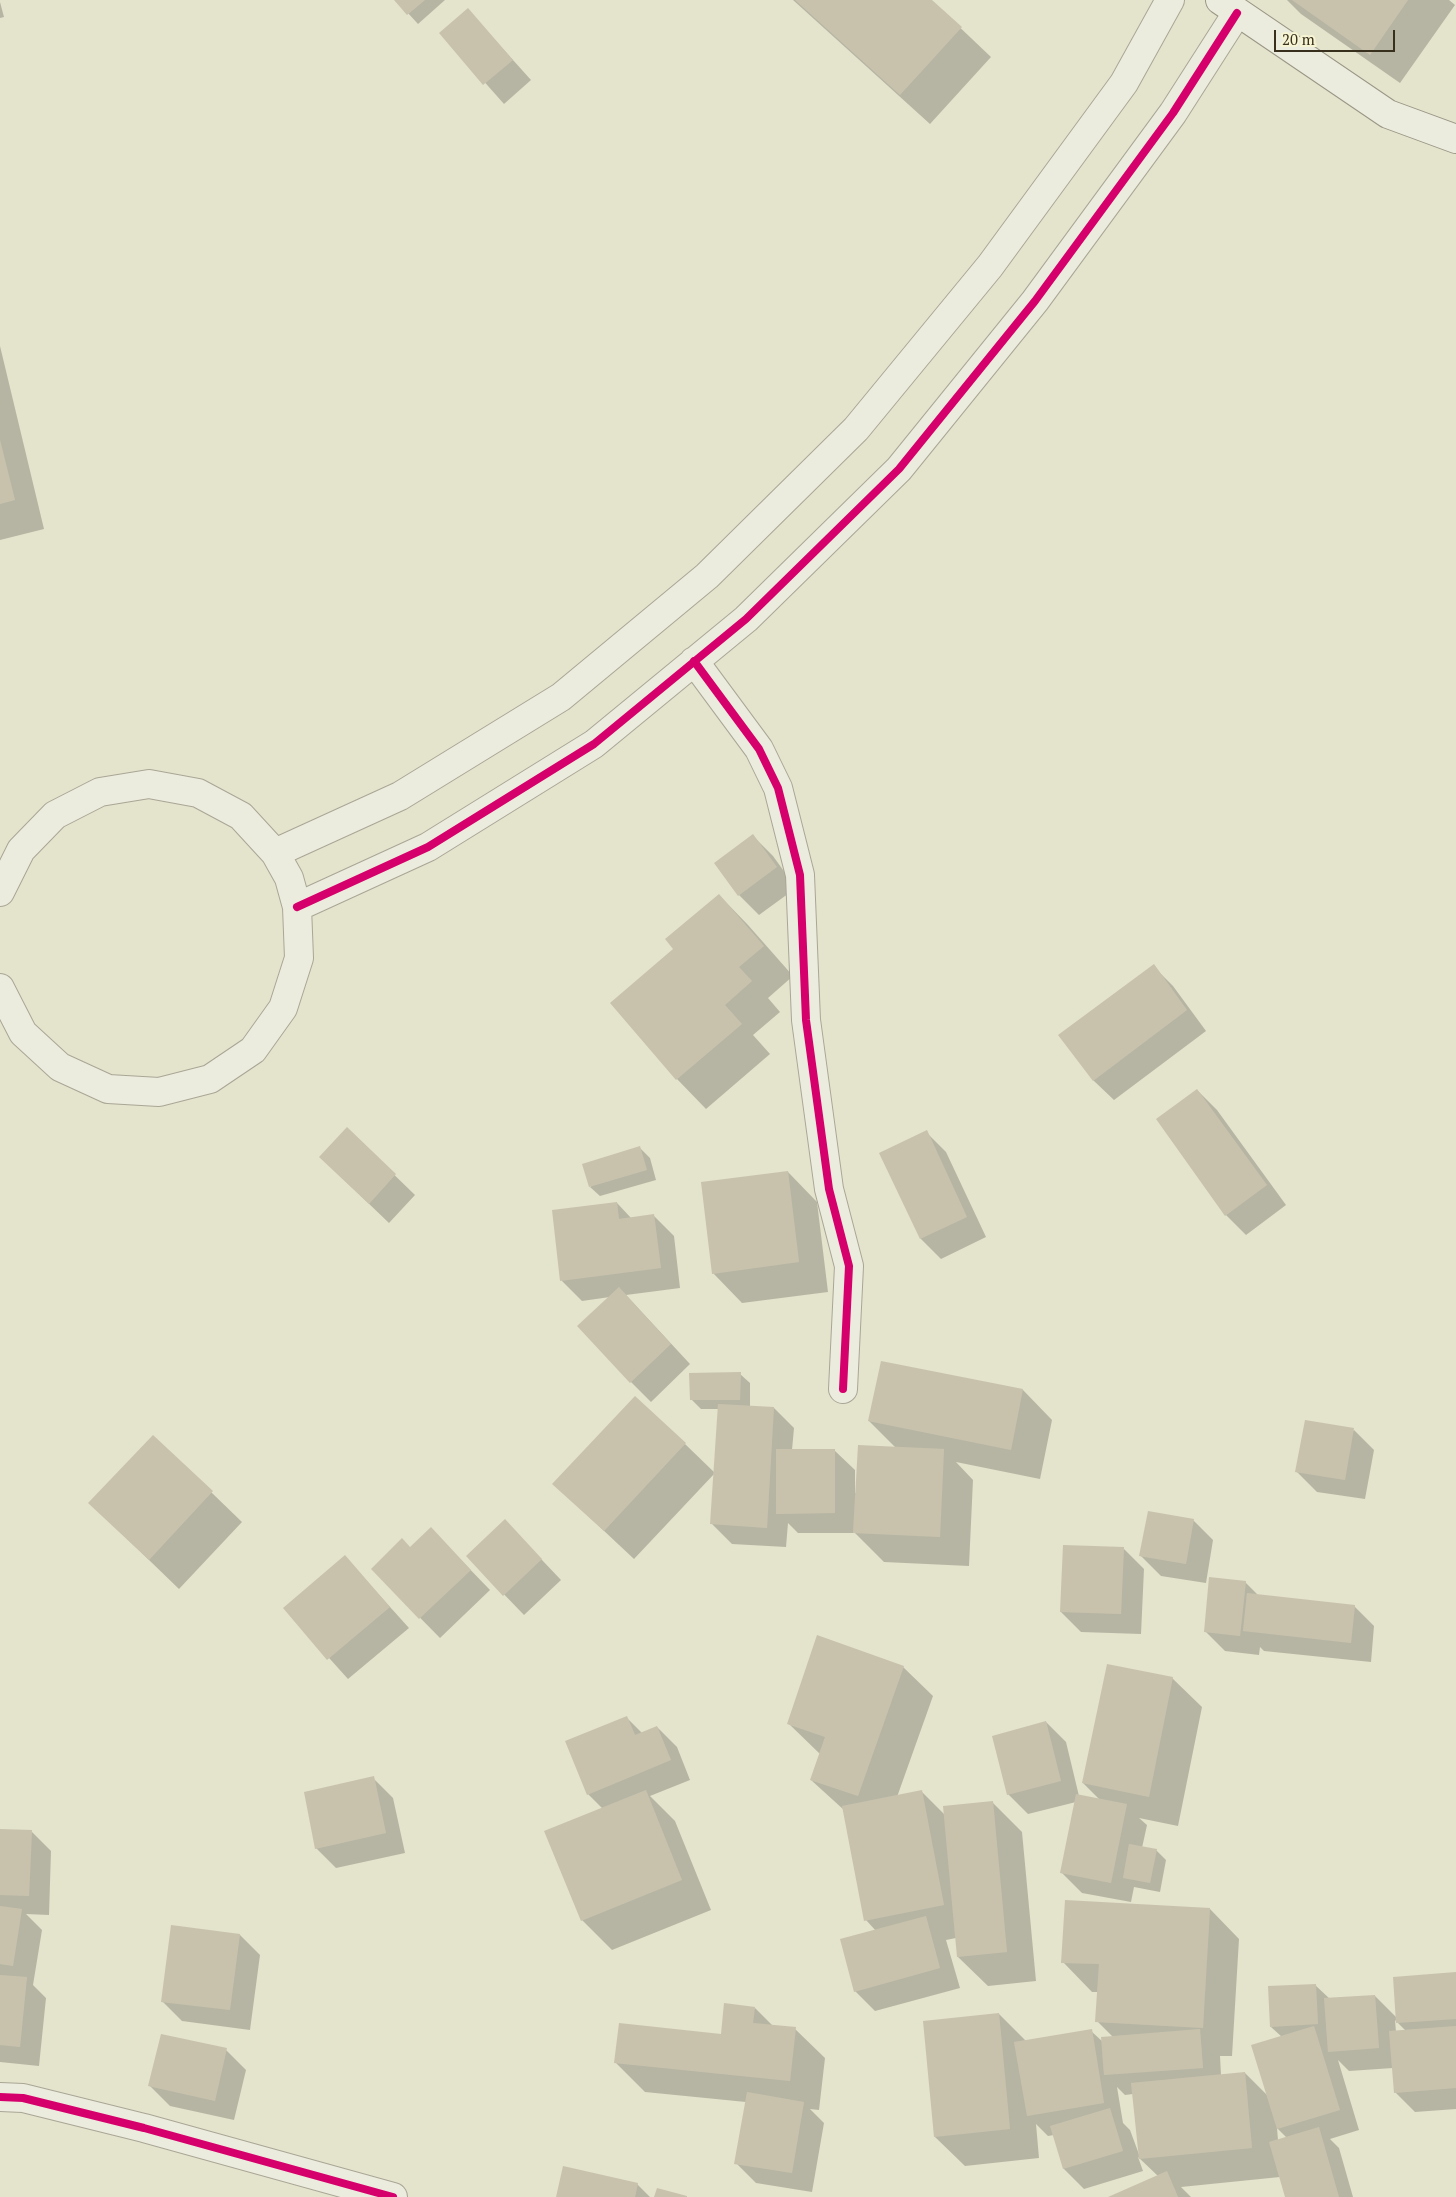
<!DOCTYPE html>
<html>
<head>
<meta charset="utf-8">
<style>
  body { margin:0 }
  #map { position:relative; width:1456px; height:2197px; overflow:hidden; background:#e4e3cc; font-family:"PT Serif",serif }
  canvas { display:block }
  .scale { position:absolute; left:1274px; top:30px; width:121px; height:22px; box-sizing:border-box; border:2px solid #38301d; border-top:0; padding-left:6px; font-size:15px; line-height:18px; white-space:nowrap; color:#38301d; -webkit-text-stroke:4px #f6f4d2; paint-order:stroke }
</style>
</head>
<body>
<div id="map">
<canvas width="1456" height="2197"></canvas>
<div class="scale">20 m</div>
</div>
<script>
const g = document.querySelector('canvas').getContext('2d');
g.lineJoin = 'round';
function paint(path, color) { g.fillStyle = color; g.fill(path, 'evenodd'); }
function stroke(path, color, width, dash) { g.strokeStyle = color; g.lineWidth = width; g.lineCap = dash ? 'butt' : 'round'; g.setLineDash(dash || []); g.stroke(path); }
paint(new Path2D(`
  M396,0H445L418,24Z
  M793,0H931L991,57L930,124Z
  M1287,0H1449L1455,5L1400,83L1301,14Z
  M0,2L4,17L0,18Z
  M468,10L531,80L504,104L441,33Z
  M0,346L44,529L0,540Z
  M753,836L773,856L796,888L759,915L739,895Z
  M719,895L748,925L793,976L768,998L780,1012L753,1035L770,1054L706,1109L677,1079L675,949Z
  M1153,966L1173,986L1206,1031L1114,1100L1094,1081L1060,1036Z
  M1197,1090L1217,1110L1286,1205L1246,1235L1226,1215Z
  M347,1129L415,1195L389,1223L341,1177Z
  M926,1132L946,1152L986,1237L941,1259L921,1239L880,1153Z
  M640,1148L650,1158L656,1180L600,1196L590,1187Z
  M788,1172L817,1202L828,1292L742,1303L713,1273Z
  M617,1203L632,1219L654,1216L674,1236L680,1288L626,1295L690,1364L651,1402L631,1382L610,1297L582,1301L562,1281L553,1211Z
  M882,1362L1023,1390L1052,1420L1040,1479L956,1462L973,1480L969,1566L884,1562L855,1533H798L788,1523L786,1547L732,1544L712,1524L719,1409H701L691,1399L740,1374L750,1383V1407L774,1408L794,1428L792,1450H834L855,1470V1493H857L896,1448L869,1421Z
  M1354,1430L1374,1450L1365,1499L1317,1492L1297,1472Z
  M153,1436L242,1522L179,1589L90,1503Z
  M685,1444L715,1473L634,1559L554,1484Z
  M1193,1520L1213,1540L1206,1583L1161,1576L1141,1556Z
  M505,1521L561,1580L524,1615L467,1556Z
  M431,1529L490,1590L440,1638L372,1569L410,1548Z
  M1124,1549L1144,1569L1141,1634L1081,1632L1061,1612Z
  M345,1557L409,1628L348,1679L285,1609Z
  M1245,1582L1259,1596L1354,1606L1374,1626L1371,1662L1264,1651L1260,1647L1259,1655L1225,1651L1205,1631Z
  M903,1667L933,1696L897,1797L922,1792L945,1815L992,1802L1022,1832L1036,1981L988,1986L958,1957L956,1938L946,1940L960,1988L875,2011L855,1991L876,1931L866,1920L844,1810L811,1780L820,1754L788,1723Z
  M1172,1678L1202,1707L1178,1826L1139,1818L1147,1825L1142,1848L1156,1850L1166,1860L1160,1892L1134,1887L1131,1902L1082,1893L1062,1873L1076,1802L1028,1814L1008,1794L1046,1722L1066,1742L1079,1796L1100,1800L1083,1783Z
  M626,1717L642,1733L657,1727L677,1747L690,1780L650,1796L675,1821L711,1910L612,1950L582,1920L546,1832L603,1809L588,1794Z
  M373,1778L393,1798L405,1853L336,1868L316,1848Z
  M0,1830L31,1831L51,1851L49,1915L26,1914L42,1930L33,1985L46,1998L39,2066L0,2062Z
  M1210,1909L1239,1939L1232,2056H1220L1221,2075L1245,2073L1268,2096L1282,2037L1271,2027L1315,1985L1330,1999L1375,1996L1397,2018L1456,1974V2109L1415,2112L1395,2092L1393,2068L1349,2071L1338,2060L1359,2130L1330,2139L1339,2148L1353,2197H1286L1280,2177L1181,2187L1191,2197H1111L1158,2176L1138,2157L1143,2171L1084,2189L1064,2169L1054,2135L1048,2136L1036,2124L1039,2158L965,2166L935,2137L999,2014L1026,2041L1091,2031L1103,2042L1113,2037L1097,2021L1098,1992H1092L1063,1962ZM1395,2020L1406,2031L1396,2032ZM1117,2087L1125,2095L1133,2094L1140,2157L1130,2130L1123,2123ZM1277,2128L1287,2138L1278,2140Z
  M172,1927L240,1935L260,1955L250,2030L182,2021L162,2001Z
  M755,2008L773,2026L795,2029L825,2058L819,2110L810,2109L824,2123L812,2192L756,2183L736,2163L746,2102L645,2092L615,2062L722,2035Z
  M226,2050L246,2070L234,2120L170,2106L150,2086Z
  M637,2184L650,2197H557Z`), '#0003');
paint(new Path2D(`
  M394,0H425L407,15Z
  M795,0H932L962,27L900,95Z
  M1292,0H1408L1370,55Z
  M468,8L513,60L483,85L439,33Z
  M0,440L15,500L0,504Z
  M753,834L777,867L738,896L714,863Z
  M719,894L764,946L739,967L752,981L725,1005L742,1024L676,1080L610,1003L673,949L665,939Z
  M1154,964L1187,1010L1093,1081L1058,1035Z
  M1197,1089L1267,1185L1225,1216L1156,1119Z
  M347,1127L396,1174L369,1204L319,1157Z
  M927,1130L967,1217L920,1239L879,1153Z
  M640,1146L647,1170L589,1187L582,1164Z
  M788,1171L799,1262L712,1274L701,1182Z
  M617,1202L619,1219L654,1214L661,1268L560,1281L552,1210Z
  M619,1287L671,1344L630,1383L577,1326Z
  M881,1361L1023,1389L1011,1450L868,1421Z
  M741,1372L740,1400H690L689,1373Z
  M635,1396L686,1443L604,1531L552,1484Z
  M718,1404L774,1407L767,1528L710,1524Z
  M1305,1420L1354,1428L1345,1480L1295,1472Z
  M153,1435L213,1491L149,1560L88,1503Z
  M858,1445L944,1449L940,1537L853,1533Z
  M776,1449H835V1513L776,1514Z
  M1148,1511L1194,1519L1186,1564L1139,1556Z
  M505,1519L542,1559L503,1596L466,1556Z
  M431,1527L471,1570L419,1619L371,1569L402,1538L410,1547Z
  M1063,1545L1124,1547L1121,1614L1060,1612Z
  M345,1555L390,1607L327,1660L283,1608Z
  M1209,1577L1246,1581L1240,1636L1204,1632Z
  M1247,1593L1355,1605L1351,1643L1243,1631Z
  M817,1635L904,1666L858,1796L810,1780L825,1737L787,1724Z
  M1107,1664L1173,1677L1149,1797L1082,1783Z
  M627,1716L635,1735L657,1726L671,1760L587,1795L565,1741Z
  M1046,1721L1061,1781L1007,1795L992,1736Z
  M374,1776L386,1833L315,1849L304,1792Z
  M646,1790L682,1880L581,1921L544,1831Z
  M922,1790L944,1905L864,1921L842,1806Z
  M1076,1794L1127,1804L1111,1883L1060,1873Z
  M993,1801L1007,1952L957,1957L943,1806Z
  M0,1829L32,1830L29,1896L0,1895Z
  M1129,1844L1157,1849L1150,1883L1123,1878Z
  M1065,1900L1210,1908L1203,2028L1095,2022L1099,1964L1061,1963Z
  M0,1906L22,1909L13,1966L0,1964Z
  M926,1916L940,1968L854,1992L840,1939Z
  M171,1925L240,1934L230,2010L161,2002Z
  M1456,1972V2019L1396,2023L1393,1977Z
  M0,1975L27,1977L20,2047L0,2045Z
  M1316,1984L1318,2024L1270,2027L1268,1986Z
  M1375,1995L1379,2048L1328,2052L1324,1998Z
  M724,2003L755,2007L753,2023L796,2027L790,2081L614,2063L619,2023L721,2034Z
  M999,2013L1010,2129L934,2137L923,2021Z
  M1314,2026L1340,2110L1277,2129L1251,2045Z
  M1456,2026V2088L1394,2093L1389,2031Z
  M1092,2029L1104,2103L1027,2116L1014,2042Z
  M1200,2029L1203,2068L1104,2075L1101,2037Z
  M161,2034L227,2048L215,2101L148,2086Z
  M1245,2072L1252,2148L1139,2159L1131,2083Z
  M747,2092L804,2102L792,2173L734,2164Z
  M1110,2108L1123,2151L1063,2169L1050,2126Z
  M1319,2127L1339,2197H1285L1269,2142Z
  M563,2166L638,2183L635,2197H556Z
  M1167,2171L1178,2197H1108Z
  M657,2188L687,2196V2197H654Z`), '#c8c2ad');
const street = new Path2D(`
  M694,661L759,749L778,788L800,875L806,1020L829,1189L849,1266L843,1389
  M275,853L400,796L561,697L707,576L856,429L990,266L1124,83L1170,0
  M0,892L21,850L55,815L100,792L149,784L198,793L241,816L275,853L289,878L297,907L299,958L283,1008L253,1050L210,1079L159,1092L108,1089L60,1067L23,1033L0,988
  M297,907L428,847L594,744L746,619L899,469L1035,301L1173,113L1237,13
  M0,2097L23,2098L144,2128L393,2197`);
const secondary = new Path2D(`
  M1220,0L1388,114L1456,139`);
stroke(street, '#a9a696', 30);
stroke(secondary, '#999685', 30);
stroke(street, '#ececde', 28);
stroke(secondary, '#ececde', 28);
stroke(new Path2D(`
  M694,661L759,749L778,788L800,875L806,1020L829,1189L849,1266L843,1389
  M297,907L428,847L594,744L746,619L899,469L1035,301L1173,113L1237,13
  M0,2097L23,2098L144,2128L393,2197`), '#d6006c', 8);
</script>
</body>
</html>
